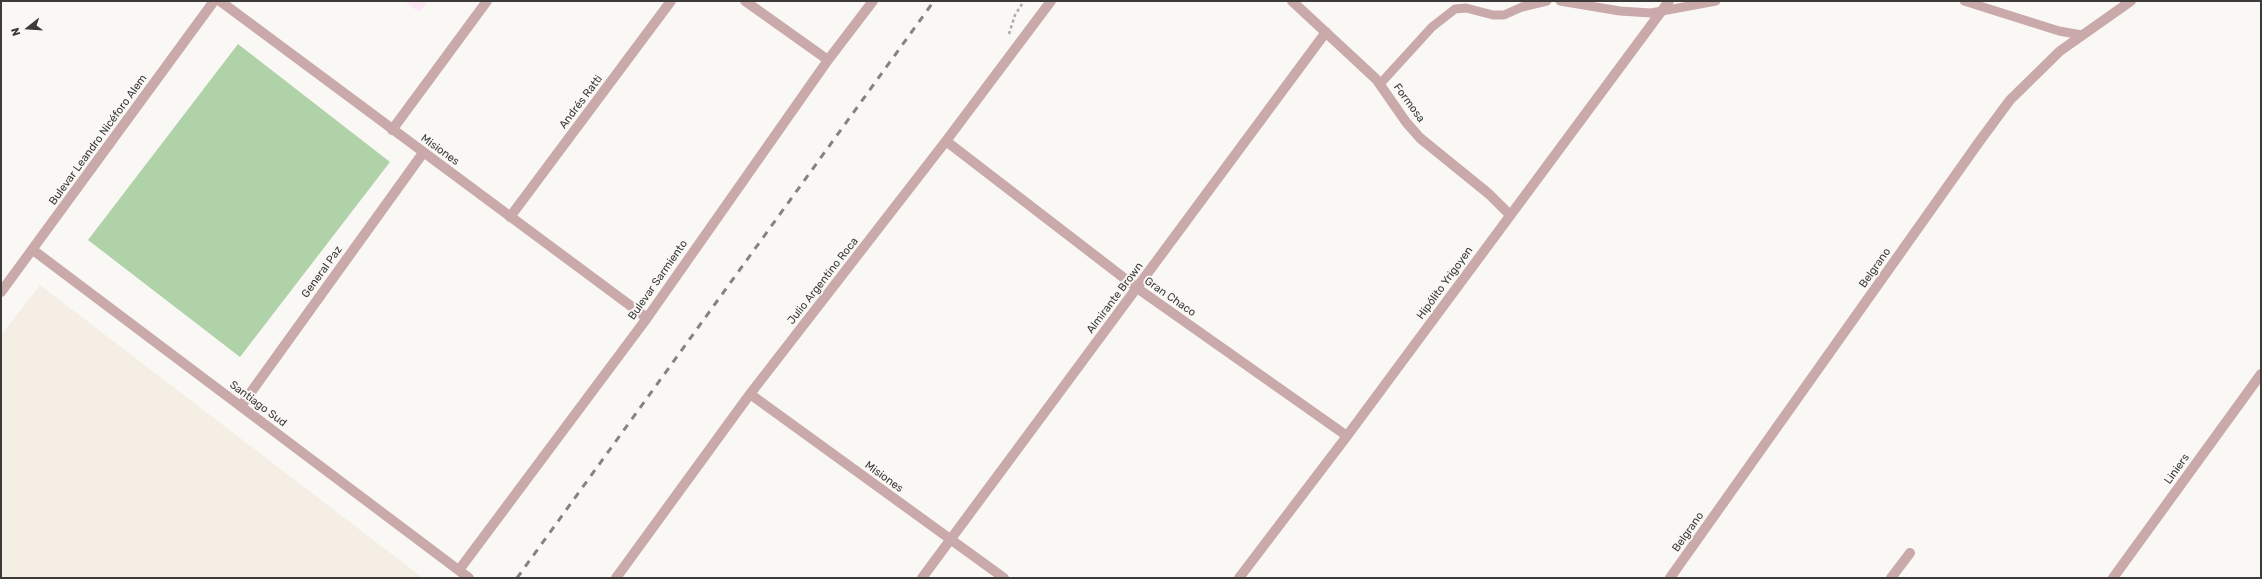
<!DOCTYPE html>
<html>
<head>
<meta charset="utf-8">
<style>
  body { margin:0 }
  #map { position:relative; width:2262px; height:579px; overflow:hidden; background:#faf8f5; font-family:Rubik,sans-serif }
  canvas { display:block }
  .frame { position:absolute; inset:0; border:2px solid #3c3b3a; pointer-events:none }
  .north { position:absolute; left:8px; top:8px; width:40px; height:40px; -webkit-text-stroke:3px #faf8f5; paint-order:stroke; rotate:253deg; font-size:11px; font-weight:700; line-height:16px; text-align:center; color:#3c3b3a }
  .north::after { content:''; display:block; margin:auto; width:14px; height:18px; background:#3c3b3a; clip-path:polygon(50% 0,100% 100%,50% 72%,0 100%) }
</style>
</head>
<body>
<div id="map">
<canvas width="2262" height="579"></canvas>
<div class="frame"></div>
<div class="north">N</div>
</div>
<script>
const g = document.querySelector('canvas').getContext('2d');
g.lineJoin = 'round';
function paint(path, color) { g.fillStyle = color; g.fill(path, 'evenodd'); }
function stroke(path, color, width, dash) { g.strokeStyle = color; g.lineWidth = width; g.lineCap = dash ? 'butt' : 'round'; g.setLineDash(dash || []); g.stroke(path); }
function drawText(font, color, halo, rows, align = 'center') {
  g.font = font + ' Rubik,sans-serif'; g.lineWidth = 4; g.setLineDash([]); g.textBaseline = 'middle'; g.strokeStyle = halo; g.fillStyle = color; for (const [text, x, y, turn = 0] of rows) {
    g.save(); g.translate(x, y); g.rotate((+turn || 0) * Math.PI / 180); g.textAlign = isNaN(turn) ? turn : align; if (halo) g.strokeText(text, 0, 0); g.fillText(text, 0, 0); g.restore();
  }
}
paint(new Path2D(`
  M40,285L423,578H1V335Z`), '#f5eee4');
paint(new Path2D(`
  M404,1H428L419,12Z`), '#fce7f6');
paint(new Path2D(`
  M238,44L390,162L240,357L88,240Z`), '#b0d2a8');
stroke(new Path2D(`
  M1009,34L1015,15L1024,1`), '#aeacaa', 2.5, [3, 3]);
stroke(new Path2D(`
  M1560,1L1620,11L1651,13L1716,1
  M1964,1L2059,31L2082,35
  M1380,84L1432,27L1455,9L1466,8L1493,15H1504L1522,7L1547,1`), '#c9a9a9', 9);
stroke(new Path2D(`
  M220,1L647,318
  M745,1L828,60
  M1292,1L1376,79L1406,122L1420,138L1489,194L1510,215
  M392,130L487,1
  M946,141L1137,288L1347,436
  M510,217L671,1
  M33,250L469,578
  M750,394L1004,578
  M241,406L423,153
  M459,570L647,318L828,60L873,1
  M616,578L750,394L946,141L1051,1
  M922,578L1326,32
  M1239,578L1347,436L1669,1
  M1670,578L1979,142L2010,100L2060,51L2131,1
  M1891,578L1910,553
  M2113,578L2261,374`), '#c9a9a9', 10);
stroke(new Path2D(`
  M1,292L214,1`), '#c9a9a9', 10);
stroke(new Path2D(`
  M517,578L934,1`), '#858381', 3, [7, 7]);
drawText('11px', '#3c3b3a', '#faf8f5', [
  ["Andrés Ratti",581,102,-53],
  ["Formosa",1409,103,54],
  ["Bulevar Leandro Nicéforo Alem",98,140,-54],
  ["Misiones",440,150,36],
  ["Belgrano",1875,268,-55],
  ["General Paz",322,272,-54],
  ["Bulevar Sarmiento",658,280,-55],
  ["Julio Argentino Roca",823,281,-52],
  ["Hipólito Yrigoyen",1445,283,-54],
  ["Gran Chaco",1170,297,35],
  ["Almirante Brown",1115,298,-53],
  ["Santiago Sud",258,404,37],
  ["Liniers",2177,469,-54],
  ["Misiones",884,477,36],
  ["Belgrano",1688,532,-55]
]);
</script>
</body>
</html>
